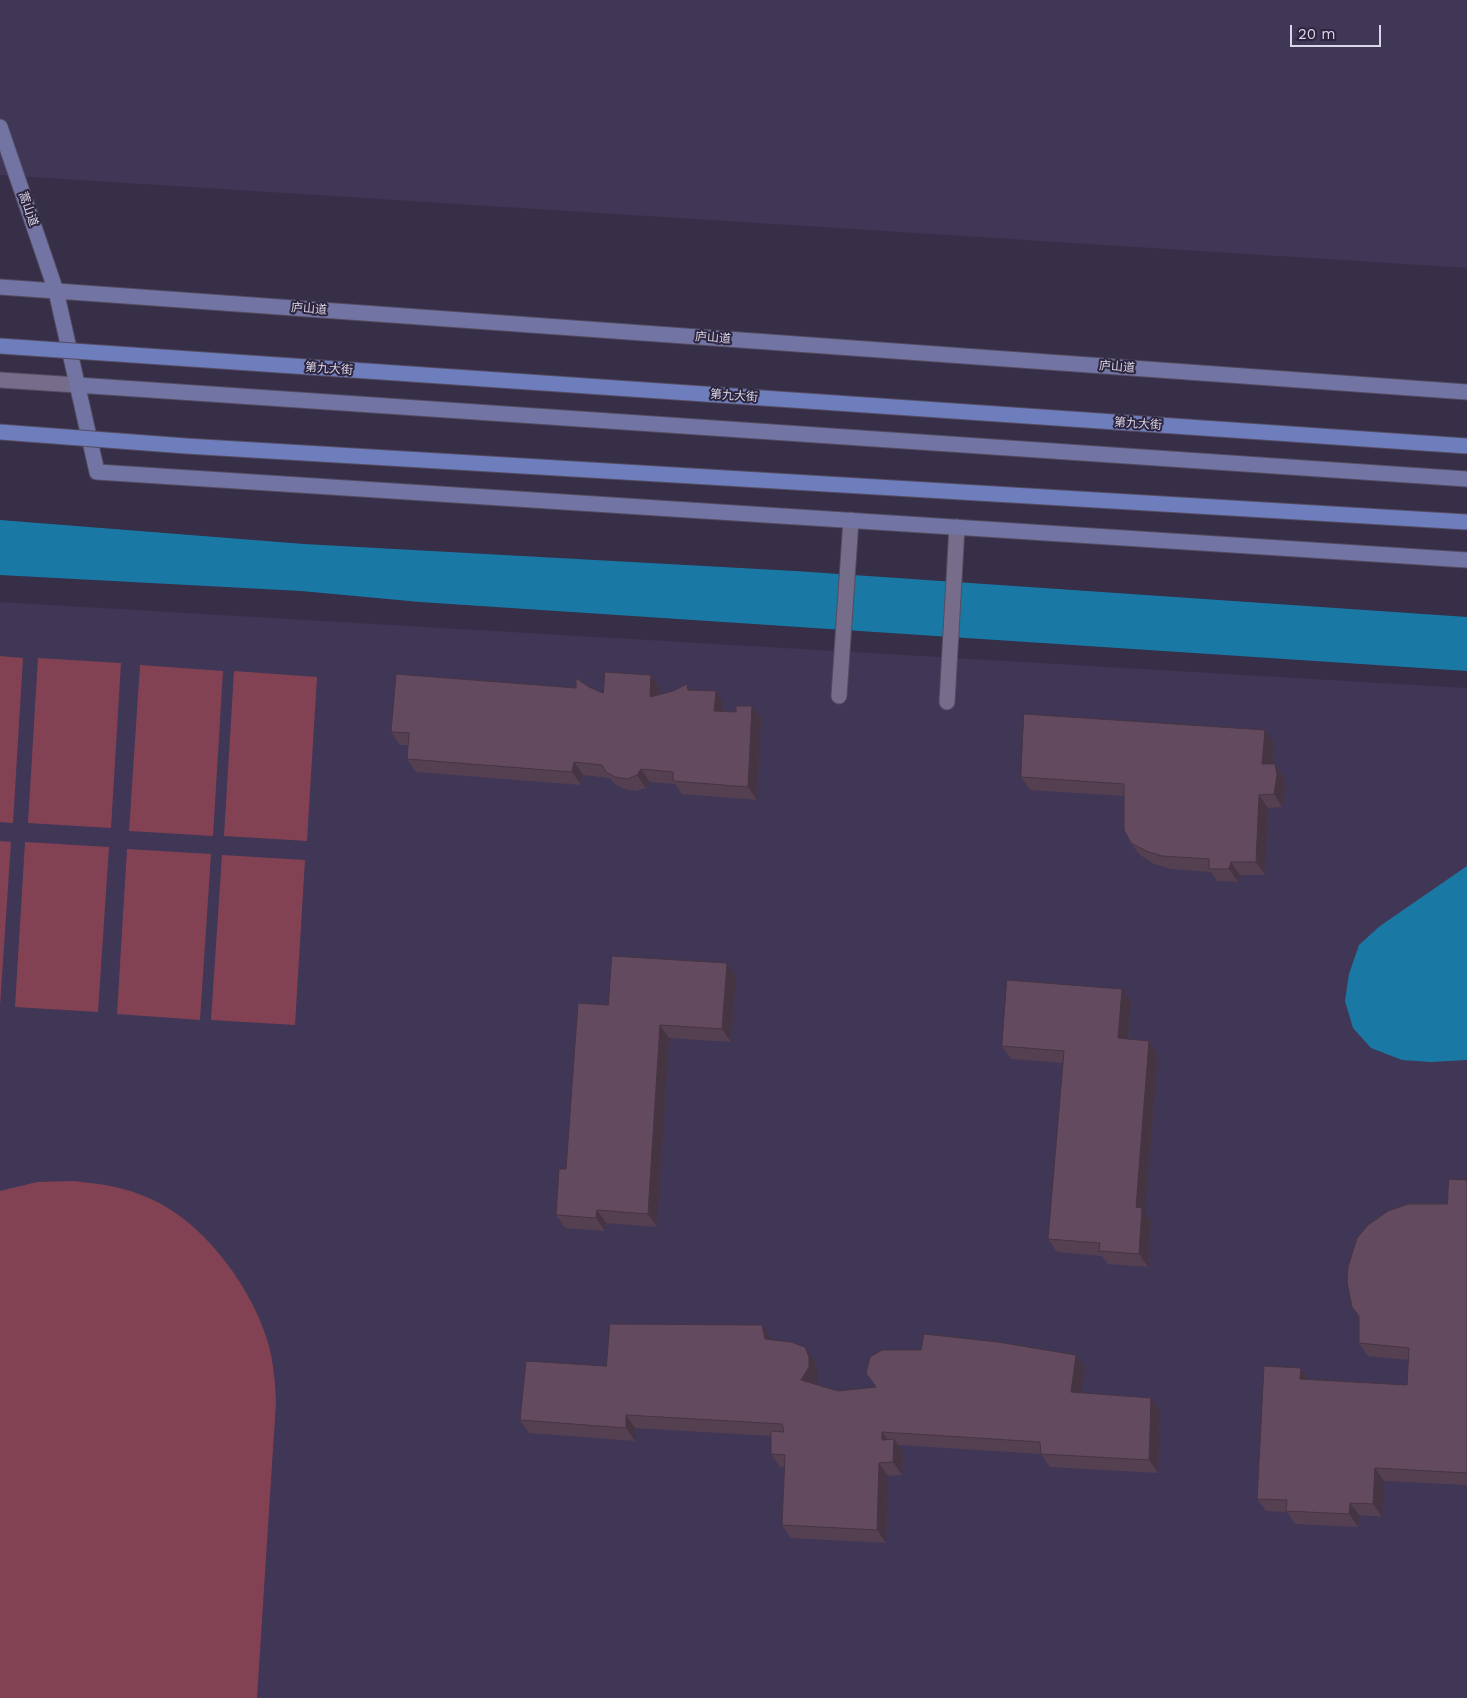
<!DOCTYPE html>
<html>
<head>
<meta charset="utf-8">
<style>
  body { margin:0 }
  #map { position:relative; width:1467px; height:1698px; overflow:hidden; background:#372e48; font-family:"Work Sans",sans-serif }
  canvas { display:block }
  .scale { position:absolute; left:1290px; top:25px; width:91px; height:22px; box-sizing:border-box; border:2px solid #dbd6e7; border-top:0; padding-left:6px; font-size:15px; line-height:18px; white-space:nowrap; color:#dbd6e7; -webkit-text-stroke:4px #2d243e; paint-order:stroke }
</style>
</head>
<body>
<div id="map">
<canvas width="1467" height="1698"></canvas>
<div class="scale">20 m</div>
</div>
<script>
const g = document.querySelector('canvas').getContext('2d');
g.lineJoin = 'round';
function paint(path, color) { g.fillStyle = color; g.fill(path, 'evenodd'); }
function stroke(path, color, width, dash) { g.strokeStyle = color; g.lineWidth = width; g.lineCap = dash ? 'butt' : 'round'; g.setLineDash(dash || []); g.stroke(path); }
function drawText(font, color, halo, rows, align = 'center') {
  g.font = font + ' "Work Sans","Noto Sans SC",sans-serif'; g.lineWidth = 4; g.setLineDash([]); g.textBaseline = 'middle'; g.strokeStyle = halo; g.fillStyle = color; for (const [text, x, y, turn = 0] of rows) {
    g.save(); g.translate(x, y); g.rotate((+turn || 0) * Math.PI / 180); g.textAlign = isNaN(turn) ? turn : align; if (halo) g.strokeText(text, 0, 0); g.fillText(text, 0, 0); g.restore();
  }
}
paint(new Path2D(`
  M0,0H1467V268L0,175Z
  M0,602L1467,688V1698H0Z`), '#403656');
paint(new Path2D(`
  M0,656L23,658L13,823L0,822Z
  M38,658L121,663L111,828L28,823Z
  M140,665L223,671L213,836L129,831Z
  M234,671L317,677L307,841L224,836Z
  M0,841L11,842L0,1006Z
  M25,842L109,847L98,1012L15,1007Z
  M127,849L211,854L200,1020L117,1014Z
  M222,855L305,860L295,1025L211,1020Z
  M74,1181C102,1184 125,1187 151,1199C201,1221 246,1280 264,1331C273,1354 275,1378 276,1402L257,1698H0V1191L37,1182Z`), '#824254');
paint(new Path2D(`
  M0,520L304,544L795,571L1467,617V671L420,602L301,591L0,575Z
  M1467,866V1060L1431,1062L1402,1060L1371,1048L1353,1028L1345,1001L1349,974L1359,945L1380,926Z`), '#1a79a4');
const lane = new Path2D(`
  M0,380L77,385
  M839,696L851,520
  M947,702L957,527`);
const secondary = new Path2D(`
  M0,127L56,291L97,472L1467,560
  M0,287L1467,392
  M77,385L1467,479`);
stroke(lane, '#544c62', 17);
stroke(secondary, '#544c62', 17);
stroke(lane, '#766d8b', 15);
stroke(secondary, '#7275a3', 15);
const primaryBridge = new Path2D(`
  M0,346L1467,446
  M0,432L186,446L1467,522`);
stroke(primaryBridge, '#544c62', 17, []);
stroke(primaryBridge, '#6e7dbb', 15);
paint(new Path2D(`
  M651,675L660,688V695L692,690L724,704V711L736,712L752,706L761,719L757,800L682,794L675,784L650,782L646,788L636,791L624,789L615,784L610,778L583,775L581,785L416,772L407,759L408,745H400L391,732L589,687L603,693Z
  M1274,743L1272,764H1275L1284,777L1286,787L1282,807L1268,808L1265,875H1240L1238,882L1217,881L1211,872L1171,869L1154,864L1140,855L1131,843L1124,796L1030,790L1021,777Z
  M736,976L731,1042L669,1038L657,1227L606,1223L605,1231L565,1228L556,1215L566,1169L608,1005Z
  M1122,989L1131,1002L1128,1039L1149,1041L1158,1054L1145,1212L1151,1221L1148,1267L1108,1264L1102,1256L1057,1252L1048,1239L1063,1063L1011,1059L1002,1046Z
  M1467,1180V1485L1384,1481L1382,1517L1359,1515L1358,1527L1295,1524L1287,1512L1266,1511L1257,1499L1309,1379L1407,1385L1409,1360L1368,1356L1359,1343L1447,1204Z
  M771,1337L772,1340L805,1347L814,1360L818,1369V1380L815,1384L838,1391L1085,1367L1081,1393L1160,1411L1158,1473L1050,1467L1041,1454L898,1445L903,1452L902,1475L888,1476L886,1543L791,1538L782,1525L785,1467H780L771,1454V1436L635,1428V1441L529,1433L520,1420L606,1366Z`), '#554052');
paint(new Path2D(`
  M651,675L660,688L659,710L650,697Z
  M687,684L696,696L688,690Z
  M716,691L724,704L722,723L714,711Z
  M752,706L761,719L757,800L748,787Z
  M1265,730L1274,743L1271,777L1262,764Z
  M574,762L583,775L581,785L572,772Z
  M1275,764L1284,777L1286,787L1282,807L1274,794Z
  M641,769L650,782L646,788L637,775Z
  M1259,795L1268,808L1265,875L1256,862Z
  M1231,862L1240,875L1238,882L1229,869Z
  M727,963L736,976L731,1042L722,1029Z
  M1122,989L1131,1002L1127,1051L1118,1038Z
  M660,1025L669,1038L657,1227L648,1214Z
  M1149,1041L1158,1054L1145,1212L1151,1221L1148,1267L1139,1254L1136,1207Z
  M597,1210L606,1223L605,1231L596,1218Z
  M762,1325L771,1337L774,1352L765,1339Z
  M805,1347L814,1360L818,1369V1380L810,1393L801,1380Z
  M1076,1355L1085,1367L1080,1405L1071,1392Z
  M1301,1368L1310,1381L1300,1379Z
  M1151,1398L1160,1411L1158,1473L1149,1460Z
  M626,1415L635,1428V1441L626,1428Z
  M882,1432L891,1445L882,1440Z
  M894,1439L903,1452L902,1475L893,1462Z
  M879,1463L888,1476L886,1543L877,1530Z
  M1375,1468L1384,1481L1382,1517L1373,1504Z
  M1350,1503L1359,1515L1358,1527L1349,1514Z`), '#453442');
const building = new Path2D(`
  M605,672L651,675L650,697L673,691L687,684L688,690L716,691L714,711L736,712V706H752L748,787L673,781V772L641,769L637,775L628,779L615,777L606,772L602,765L574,762L572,772L407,759L409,733L391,732L396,674L576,688V678L589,687L603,693Z
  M1024,714L1265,730L1262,764H1275L1277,775L1274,794L1259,795L1256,862H1231L1229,869H1209V859L1162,856L1146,851L1131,843L1124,830V784L1021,777Z
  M612,956L727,963L722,1029L660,1025L648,1214L597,1210L596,1218L556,1215L559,1169H566L578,1003L608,1005Z
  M1007,980L1122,989L1118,1038L1149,1041L1136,1207L1142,1208L1139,1254L1099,1251L1100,1243L1048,1239L1064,1051L1002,1046Z
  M1449,1179L1467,1180V1473L1375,1468L1373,1504L1350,1503L1349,1514L1286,1511L1287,1500L1257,1499L1264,1366L1301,1368L1300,1379L1407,1385L1409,1348L1359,1343V1316L1352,1307L1347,1282L1348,1267L1357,1238L1368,1225L1388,1211L1408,1204H1447Z
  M610,1324L762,1325L765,1339L791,1342L805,1347L809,1357V1367L801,1380L838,1391L876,1387L866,1373L870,1357L882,1350H921L924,1334L998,1342L1076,1355L1071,1392L1151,1398L1149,1460L1041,1454L1040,1442L882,1432V1440L894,1439L893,1462L879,1463L877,1530L782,1525L785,1455L771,1454V1431L784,1432L782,1424L626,1415V1428L520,1420L526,1361L606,1366Z`);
paint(building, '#634a5f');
stroke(building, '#453442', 1);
drawText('12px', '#dbd6e7', '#2d243e', [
  ["蒿山道",28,209,71],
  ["庐山道",309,309,4],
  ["庐山道",713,338,4],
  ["庐山道",1117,367,4],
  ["第九大街",329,369,4],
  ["第九大街",734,396,4],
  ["第九大街",1138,424,4]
]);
</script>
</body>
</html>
